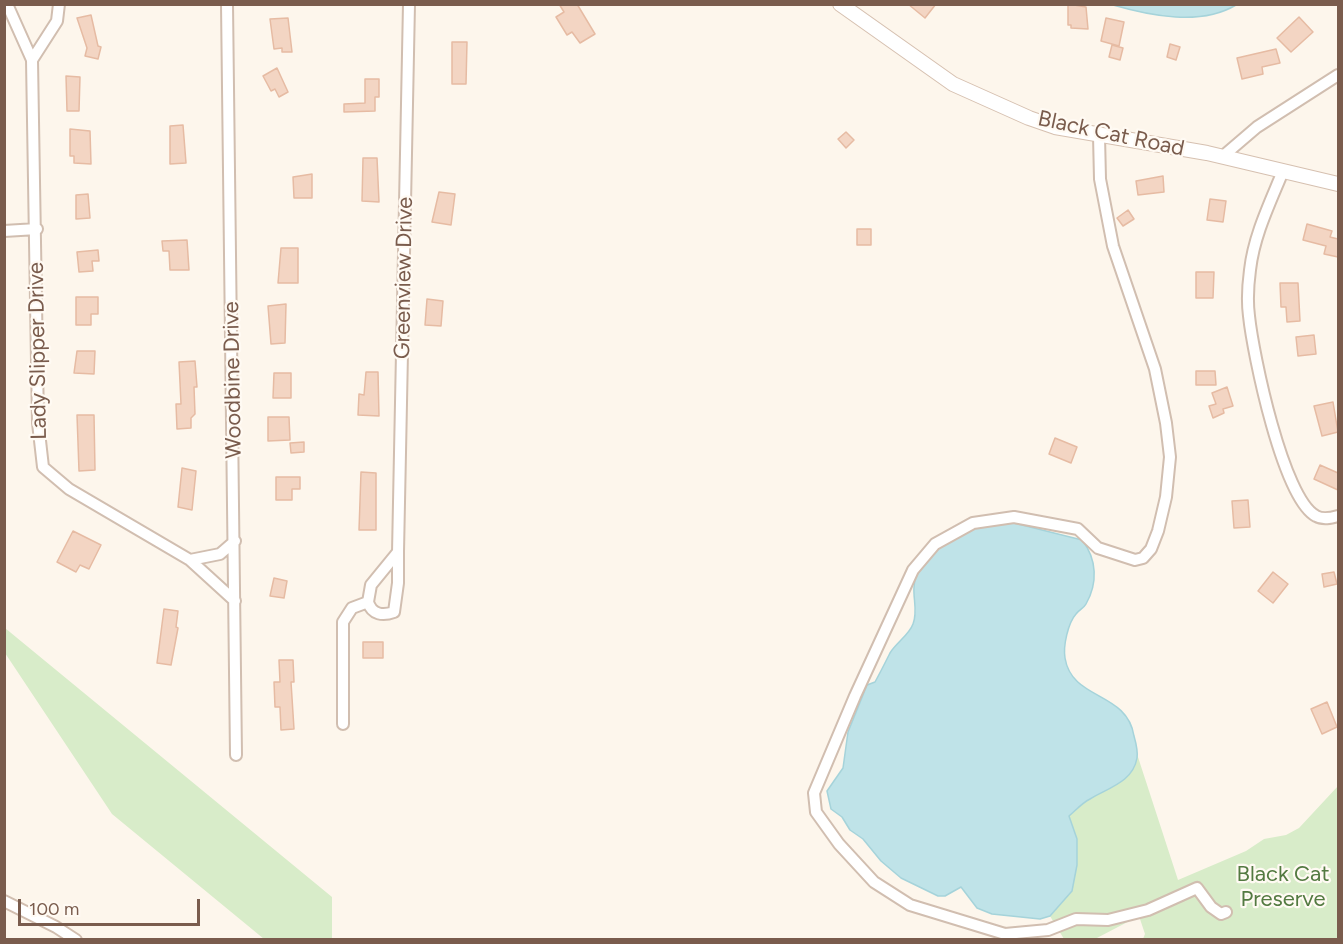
<!DOCTYPE html>
<html>
<head>
<meta charset="utf-8">
<style>
  body { margin:0 }
  #map { position:relative; width:1343px; height:944px; overflow:hidden; background:#fdf6ec; font-family:Figtree,sans-serif }
  canvas { display:block }
  .frame { position:absolute; inset:0; border:6px solid #7a5c4d; pointer-events:none }
  .scale { position:absolute; left:18px; top:899px; width:182px; height:27px; box-sizing:border-box; border:3px solid #7a5c4d; border-top:0; padding-left:8px; font-size:18px; line-height:21px; white-space:nowrap; color:#7a5c4d; -webkit-text-stroke:4px #fffaf3; paint-order:stroke }
</style>
</head>
<body>
<div id="map">
<canvas width="1343" height="944"></canvas>
<div class="frame"></div>
<div class="scale">100 m</div>
</div>
<script>
const g = document.querySelector('canvas').getContext('2d');
g.lineJoin = 'round';
function paint(path, color) { g.fillStyle = color; g.fill(path, 'evenodd'); }
function stroke(path, color, width, dash) { g.strokeStyle = color; g.lineWidth = width; g.lineCap = dash ? 'butt' : 'round'; g.setLineDash(dash || []); g.stroke(path); }
function drawText(font, color, halo, rows, align = 'center') {
  g.font = font + ' Figtree,sans-serif'; g.lineWidth = 4.5; g.setLineDash([]); g.textBaseline = 'middle'; g.strokeStyle = halo; g.fillStyle = color; for (const [text, x, y, turn = 0] of rows) {
    g.save(); g.translate(x, y); g.rotate((+turn || 0) * Math.PI / 180); g.textAlign = isNaN(turn) ? turn : align; if (halo) g.strokeText(text, 0, 0); g.fillText(text, 0, 0); g.restore();
  }
}
paint(new Path2D(`
  M5,628L332,897V939H264L112,814L5,653Z
  M1137,754L1178,880L1246,851L1264,839L1286,835L1299,828L1338,786V939H1143L1145,934L1139,916L1095,939H1064L1050,916L1072,891L1076,865L1077,839L1069,816C1075,811 1081,805 1087,800C1107,787 1134,782 1137,754Z`), '#d8ecc9');
const water = new Path2D(`
  M1113,5H1236C1201,26 1151,16 1113,5Z
  M1010,522L1082,540C1097,559 1098,583 1086,604C1084,608 1079,610 1076,614C1068,623 1063,646 1065,658C1072,701 1127,691 1134,736C1136,743 1138,751 1137,758C1133,782 1108,788 1090,799C1082,803 1076,810 1069,816L1077,839V865L1072,891L1050,916L1040,919L992,914L977,908L961,887L945,896H938L901,878L881,861L863,839L850,830L842,817L831,809L827,791L843,768L848,732L867,685L875,682C880,673 885,663 890,653C896,643 909,635 913,624C918,612 913,599 914,587C917,540 973,526 1010,522Z`);
paint(water, '#bfe3e8');
stroke(water, '#a5d3da', 1.5);
const building = new Path2D(`
  M559,4H577L595,34L580,43L572,32L567,35L556,17L564,12Z
  M908,4H936L925,18Z
  M1068,4L1086,7L1088,29L1071,28V25H1068Z
  M91,15L98,46L101,47L98,59L85,56L87,48L77,18Z
  M1299,17L1313,32L1291,52L1277,38Z
  M288,18L292,52H282V48L274,49L270,19Z
  M1106,18L1124,22L1119,46L1101,41Z
  M452,42H467L466,84H452Z
  M1170,44L1180,47L1176,60L1167,57Z
  M1112,45L1123,48L1120,60L1109,57Z
  M1276,49L1280,63L1262,67L1263,74L1242,79L1237,58Z
  M277,68L288,92L279,97L275,89L271,91L263,76Z
  M66,76L80,77L79,111H67Z
  M365,79H379V97H375V111L344,112V104L365,103Z
  M183,125L186,163L170,164V126Z
  M70,129L90,131L91,164L74,163V156H70Z
  M846,132L854,140L846,148L838,139Z
  M363,158H377L379,202L362,201Z
  M312,174V198H294L293,177Z
  M1163,176L1164,192L1138,195L1136,181Z
  M439,192L455,194L451,225L432,222Z
  M88,194L90,218L76,219V195Z
  M1210,199L1226,201L1223,222L1207,220Z
  M1128,210L1134,219L1123,226L1117,218Z
  M1307,224L1332,231L1330,237L1338,239V257L1324,254L1326,246L1303,240Z
  M857,229H871V245H857Z
  M187,240L189,270H170L169,251H163L162,241Z
  M281,248H298V283H278Z
  M98,250L99,261H92L93,271L79,272L77,252Z
  M1196,272H1214L1213,298H1196Z
  M1280,283H1298L1300,321L1287,322L1286,307H1281Z
  M76,297H98V314H91V325H76Z
  M427,299L443,301L441,326L425,325Z
  M286,304L285,343L271,344L268,306Z
  M1314,335L1316,354L1298,356L1296,337Z
  M77,351H95L94,374L74,373Z
  M195,361L197,387H194L195,414L191,418V428L177,429L176,404H181L179,362Z
  M1196,371H1215L1216,385H1196Z
  M366,372H378L379,416L358,415L359,394L364,395Z
  M274,373H291V398H273Z
  M1227,387L1233,406L1223,409L1224,413L1213,418L1209,406L1216,404L1212,393Z
  M1333,402L1338,432L1322,436L1314,406Z
  M77,415H94L95,470L79,471Z
  M268,417H289L290,440L268,441Z
  M1055,438L1077,447L1071,463L1049,454Z
  M304,442V452L291,453L290,443Z
  M1320,465L1338,473V490L1314,479Z
  M182,468L196,471L192,510L178,507Z
  M361,472L376,473V530H359Z
  M276,477H300V489H292V500H276Z
  M1248,500L1250,527L1234,528L1232,501Z
  M73,531L101,545L89,569L80,565L76,572L57,562Z
  M1273,572L1288,584L1273,603L1258,591Z
  M1334,572L1337,584L1324,587L1322,574Z
  M274,578L287,581L284,598L270,596Z
  M164,609L178,611L176,627L178,628L171,665L157,663Z
  M363,642H383V658H363Z
  M279,660H293L294,682H291L294,729L281,730L280,707H275L274,682H280Z
  M1327,702L1337,727L1322,734L1311,709Z`);
paint(building, '#f3d5c3');
stroke(building, '#e6bba3', 1.5);
const street = new Path2D(`
  M7,4L32,60L38,423L43,467L69,489L190,560L220,554L235,541
  M227,4L236,755
  M32,60L57,21L59,4
  M1099,136L1100,179L1113,246L1155,369L1166,423L1170,457L1166,497L1158,531L1151,549L1143,558L1135,560L1098,548L1078,529L1014,517L973,523L935,544L913,570L855,696L814,793L816,812L839,844L874,882L910,905L1005,934L1048,930L1076,919L1108,920L1148,910L1197,888L1211,907L1221,914L1226,912
  M1222,157L1257,127L1338,75
  M1283,171C1270,203 1254,235 1250,270C1248,285 1247,301 1249,316C1253,354 1283,499 1316,516C1323,520 1331,518 1338,516
  M4,231L37,229
  M190,560L235,601
  M368,602C372,615 383,616 394,612L398,583V552
  M343,724V622L352,608L368,602L371,585L398,552L409,4
  M4,901L56,927L76,940`);
const secondary = new Path2D(`
  M840,4L953,84L1029,118L1055,127L1207,153L1338,184`);
stroke(street, '#d1beb0', 14);
stroke(secondary, '#d6c0b0', 16);
stroke(street, '#fff', 10);
stroke(secondary, '#fff', 14);
drawText('22px', '#7a5c4d', '#fffaf3', [
  ["Black Cat Road",1111,134,12],
  ["Greenview Drive",404,278,-89],
  ["Lady Slipper Drive",38,351,-91],
  ["Woodbine Drive",233,380,-91]
]);
drawText('22px', '#537a41', '#fffaf3', [
  ["Black Cat",1283,875],
  ["Preserve",1283,900]
]);
</script>
</body>
</html>
